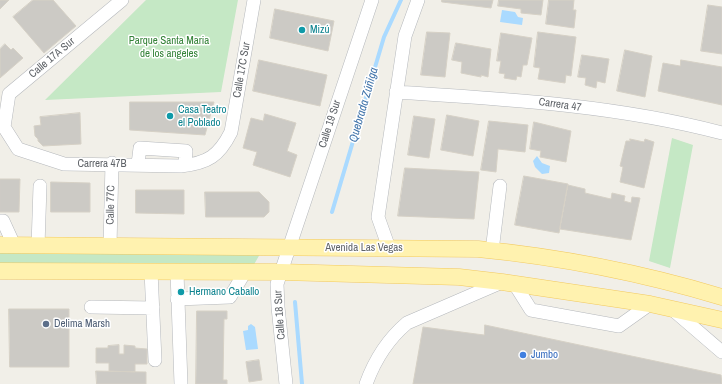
<!DOCTYPE html>
<html>
<head>
<meta charset="utf-8">
<style>
  body { margin:0 }
  canvas { display:block; background:#f1efe8 }
</style>
</head>
<body>
<canvas width="722" height="384"></canvas>
<script>
const g = document.querySelector('canvas').getContext('2d');
g.lineJoin = 'round';
function paint(path, color) { g.fillStyle = color; g.fill(path, 'evenodd'); }
function stroke(path, color, width, dash) { g.strokeStyle = color; g.lineWidth = width; g.lineCap = dash ? 'butt' : 'round'; g.setLineDash(dash || []); g.stroke(path); }
function drawText(font, color, halo, rows, align = 'center') {
  g.font = font + ' "Archivo Narrow",sans-serif'; g.lineWidth = 3; g.setLineDash([]); g.textBaseline = 'middle'; g.strokeStyle = halo; g.fillStyle = color; for (const [text, x, y, turn = 0] of rows) {
    g.save(); g.translate(x, y); g.rotate((+turn || 0) * Math.PI / 180); g.textAlign = isNaN(turn) ? turn : align; if (halo) g.strokeText(text, 0, 0); g.fillText(text, 0, 0); g.restore();
  }
}
paint(new Path2D(`
  M146,0H238L221,92L45,100Z
  M672,138L693,145L670,268L649,261Z
  M0,251L260,254L252,268L0,265Z`), '#c5e8c5');
paint(new Path2D(`
  M502,10L515,12L518,17L523,18L522,25L500,22Z
  M537,156L542,163L550,166L549,173L542,174L535,167L533,161Z
  M251,324L255,327L258,349L246,350L243,331L248,330V326Z`), '#aadaff');
stroke(new Path2D(`
  M332,212L384,37L401,0
  M295,302L302,384`), '#aadaff', 4);
const building = new Path2D(`
  M0,0H9L0,9Z
  M33,0H53L76,26L44,53L13,17Z
  M442,0H493L491,8L442,2Z
  M499,0H543L541,15L521,13V9L498,6Z
  M549,0H574L573,10H576L574,28L546,24Z
  M708,5L722,7V54L701,51Z
  M275,9L334,21L328,51L270,38Z
  M427,32L450,33L445,77L421,75Z
  M538,32L576,37L571,76L566,75L565,83L538,79L540,68L534,67Z
  M501,33L532,38L527,65H523L521,77L517,76L516,80L504,78L505,74L499,73L501,61H497Z
  M456,43L491,49L488,77L481,75V77L461,73L462,62L452,60Z
  M5,44L11,50L13,48L23,58L0,78V49Z
  M625,50L652,56L645,97L617,91Z
  M582,55L609,59L605,83L597,81L596,88L585,85L586,78L578,77Z
  M259,60L327,75L320,106L253,91Z
  M681,60L722,67V105L658,91L663,63L680,66Z
  M130,102H214L205,135L130,130Z
  M80,113L81,144L43,146L38,141V139L35,136L34,126L41,125L40,117Z
  M265,114L296,123L287,151L297,155L290,177L253,165L257,152L243,148L251,118L263,121Z
  M447,115L479,121L473,156L441,150Z
  M414,116L435,119L429,158L408,155Z
  M489,121L528,125L525,152L498,149L496,172L481,170Z
  M534,122L571,131L566,162L540,157L541,151L530,149Z
  M630,139L644,142L645,139L654,142L644,188L620,182L623,167L620,166L626,141H630Z
  M405,168L479,172L474,219L398,216Z
  M524,176L568,184L559,233L515,225Z
  M0,179H20L19,212H0Z
  M51,182L90,183V212H51Z
  M568,185L585,189V193L611,199L612,193L625,196L624,201L631,203L632,197L640,198L631,240L560,229Z
  M136,190H184V214L136,213Z
  M205,192H259L269,202V212L264,217H206Z
  M9,309H69V367H10Z
  M197,311H227V319H224L223,380H227V384H196Z
  M485,325L721,375L722,384H413L423,327L484,335Z
  M119,345V354H124V345L135,346V348L147,349V364H135V372L109,371V363H96V348H108V346Z
  M259,360L262,380L249,382L246,362Z
  M96,371L146,372V384H97Z`);
paint(building, '#cccac5');
stroke(building, '#d6d1c6', 1);
const minor = new Path2D(`
  M122,0L9,94L4,127L18,149L64,164L181,166C208,163 219,156 231,132L254,0
  M396,92C505,99 616,105 722,133
  M138,164L140,148L186,151L185,165
  M0,221H3L14,245
  M38,246L40,186
  M110,246L112,163
  M389,248L378,217L405,36L418,0
  M492,251L500,186
  M151,271L155,360
  M177,272L181,384
  M514,283L531,310L619,326L650,304
  M177,299L230,297L245,272
  M91,307L153,308
  M672,309L722,352
  M286,384L278,307L277,284L372,0
  M366,384C375,359 387,340 407,323L502,282`);
const major = new Path2D(`
  M0,245L478,249C561,257 642,273 722,297
  M0,271L281,272L459,277L502,282L650,304L722,320`);
stroke(minor, '#b5b8bc', 14);
stroke(major, '#f2c960', 17);
stroke(minor, '#fff', 13);
stroke(major, '#fff2af', 16);
for (const [x, y, r, color] of [
  [302,30,4,"#0f9aa8"],
  [170,116,4,"#0f9aa8"],
  [181,292,4,"#0f9aa8"],
  [46,324,4,"#5c6f8a"],
  [523,355,4,"#3f7fe0"]
]) { const dot = new Path2D(); dot.arc(x, y, r, 0, 2 * Math.PI); g.fillStyle = color; g.fill(dot); stroke(dot, '#fff', 1.5); }
drawText('11px', '#0d838f', '#fff', [
  ["Mizú",310,30],
  ["Casa Teatro",178,110],
  ["el Poblado",178,123],
  ["Hermano Caballo",189,292]
], 'left');
drawText('11px', '#348238', '#fff', [
  ["Parque Santa Maria",169,41],
  ["de los angeles",169,54]
]);
drawText('11px', '#5f6368', '#fff', [
  ["Calle 17A Sur",52,58,-40],
  ["Calle 17C Sur",242,70,-80],
  ["Carrera 47",560,105,8],
  ["Calle 19 Sur",330,124,-72],
  ["Carrera 47B",102,164],
  ["Calle 77C",111,205,-89],
  ["Avenida Las Vegas",364,248],
  ["Calle 18 Sur",280,315,-94]
]);
drawText('11px', '#4e5e75', '#fff', [
  ["Delima Marsh",54,324]
], 'left');
drawText('11px', '#366cbe', '#fff', [
  ["Jumbo",531,355]
], 'left');
drawText('italic 12px', '#4174aa', '#fff', [
  ["Quebrada Zúñiga",364,105,-74]
]);
</script>
</body>
</html>
